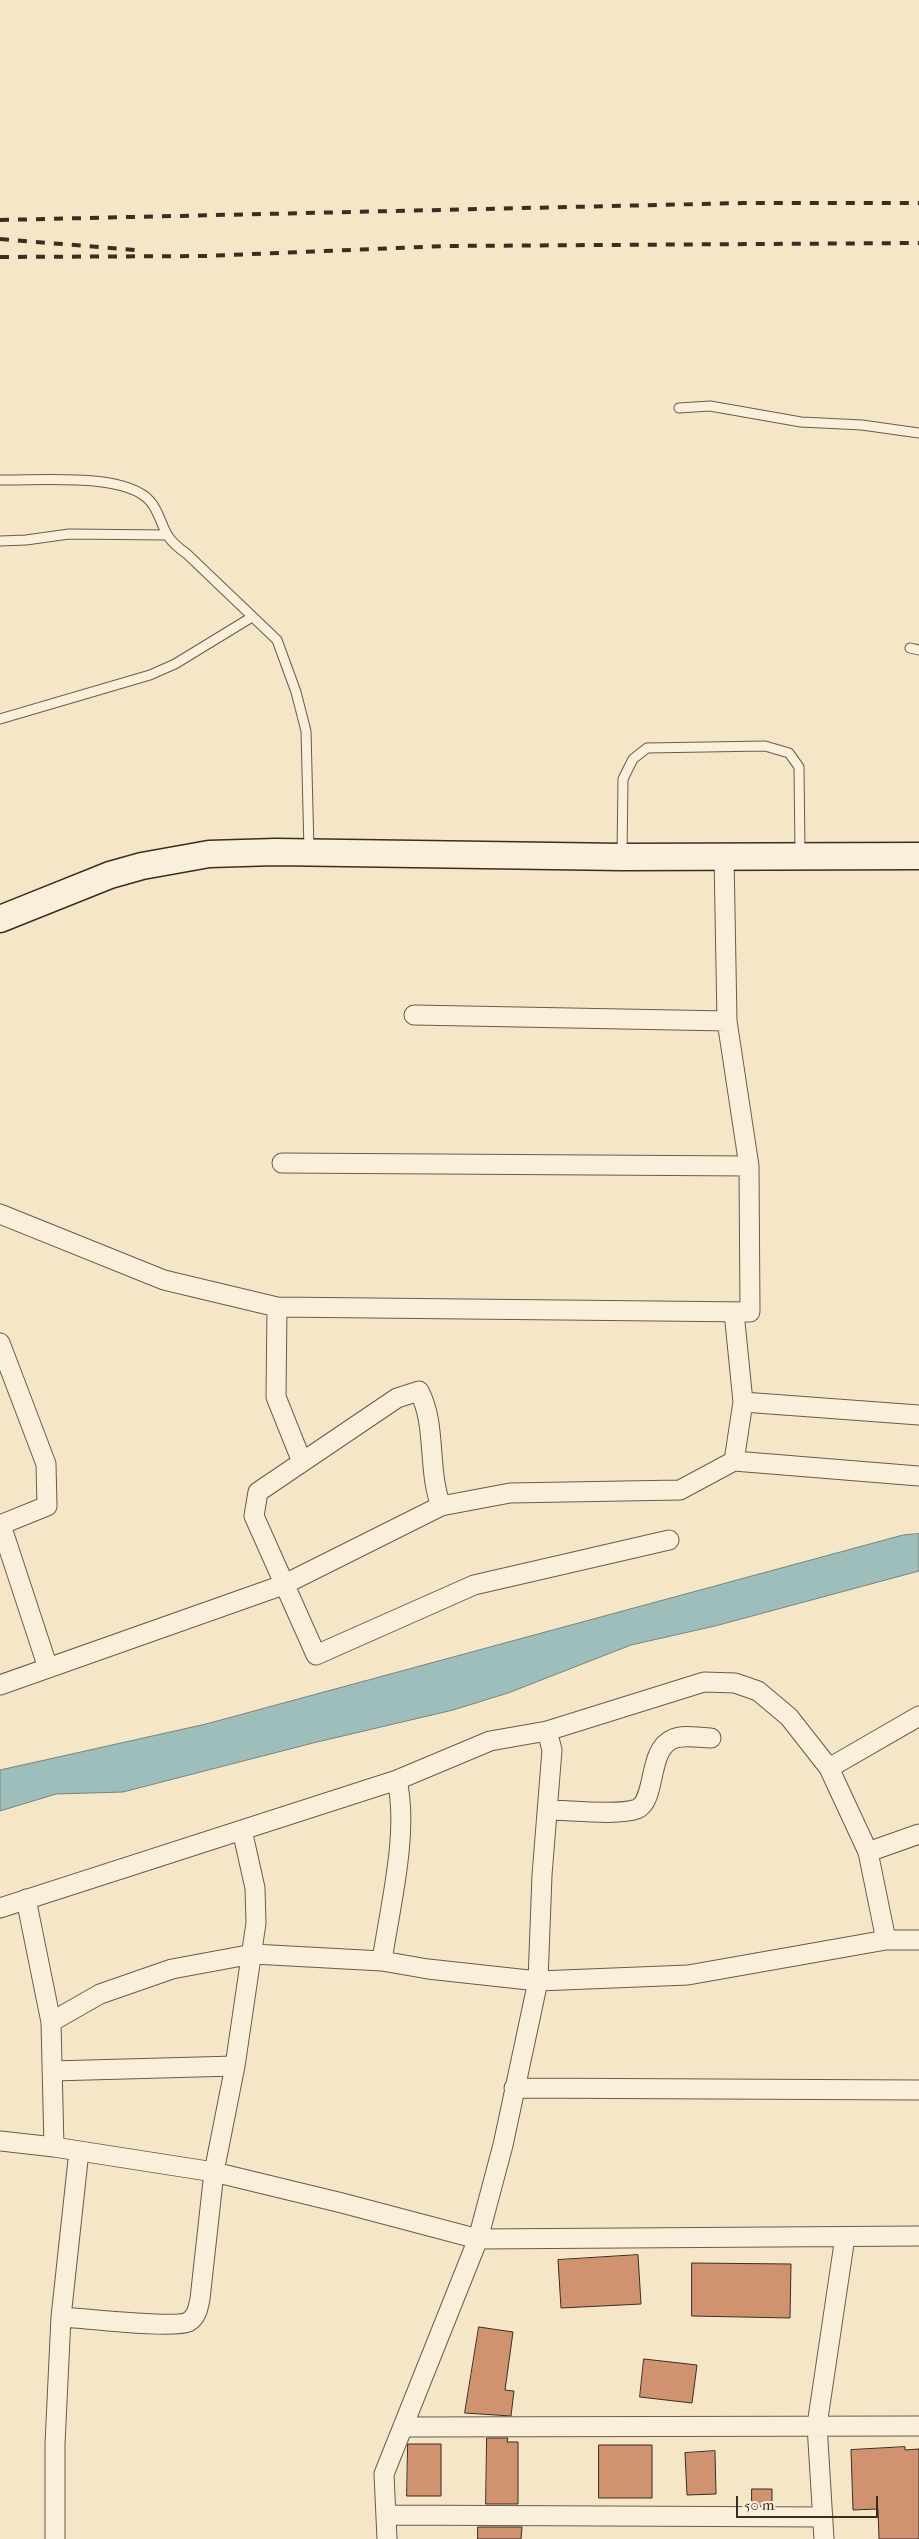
<!DOCTYPE html>
<html>
<head>
<meta charset="utf-8">
<style>
  body { margin:0 }
  #map { position:relative; width:919px; height:2539px; overflow:hidden; background:#f6e6c8; font-family:"IM FELL French Canon",serif }
  canvas { display:block }
  .scale { position:absolute; left:736px; top:2496px; width:142px; height:22px; box-sizing:border-box; border:2px solid #3a2d24; border-top:0; padding-left:6px; font-size:15px; line-height:18px; white-space:nowrap; color:#3a2d24; -webkit-text-stroke:4px #f9efdb; paint-order:stroke }
</style>
</head>
<body>
<div id="map">
<canvas width="919" height="2539"></canvas>
<div class="scale">50 m</div>
</div>
<script>
const g = document.querySelector('canvas').getContext('2d');
g.lineJoin = 'round';
function paint(path, color) { g.fillStyle = color; g.fill(path, 'evenodd'); }
function stroke(path, color, width, dash) { g.strokeStyle = color; g.lineWidth = width; g.lineCap = dash ? 'butt' : 'round'; g.setLineDash(dash || []); g.stroke(path); }
const water = new Path2D(`
  M919,1534V1571L715,1626L631,1645L508,1693L453,1710L313,1743L123,1792L56,1794L0,1811V1770L206,1724L903,1535Z`);
paint(water, '#9ebebb');
stroke(water, '#76847f', 1);
const building = new Path2D(`
  M638,2255L641,2304L561,2308L558,2260Z
  M692,2263L791,2264L790,2318L692,2316Z
  M479,2327L513,2332L505,2390L514,2391L511,2416L465,2413Z
  M644,2359L697,2365L692,2403L640,2397Z
  M487,2438H508L507,2442H518V2504H486Z
  M408,2444H441V2496H407Z
  M599,2445H652V2498H599Z
  M905,2447V2450L919,2449V2539H879L878,2509L853,2510L851,2450Z
  M715,2451L716,2494L687,2495L685,2453Z
  M752,2489H772V2506L752,2505Z
  M478,2527H522L521,2539H478Z`);
paint(building, '#d1926f');
stroke(building, '#3a2d24', 1);
const lane = new Path2D(`
  M679,408L710,406L801,422L862,425L919,433
  M0,480C38,481 124,472 150,501C159,511 161,525 168,536C173,544 180,549 187,554L277,640L296,692L306,731L309,850
  M0,541L26,540L69,534L167,535
  M910,648L919,650
  M0,719L150,675L175,664L252,617
  M622,855L623,779L633,759L647,748L765,746L789,753L799,767L800,853`);
const street = new Path2D(`
  M414,1015L727,1021
  M282,1163L749,1166
  M0,1214L164,1280L277,1307L750,1312L749,1166L727,1021L724,856
  M277,1307L276,1397L302,1462
  M734,1312L743,1402L734,1461
  M0,1343L46,1464L47,1506L0,1525
  M743,1402L919,1415
  M441,1506C427,1469 437,1425 419,1391L397,1398L258,1492L254,1516L316,1655L474,1585L669,1540
  M1,1525L48,1668
  M0,1685L283,1585L441,1506L510,1493L680,1490L734,1461L919,1476
  M829,1768L919,1716
  M548,1810C569,1810 619,1816 637,1809C657,1800 647,1749 673,1739C684,1734 700,1738 711,1738
  M868,1852L919,1834
  M26,1899L51,2022L54,2147
  M0,1908L397,1780L490,1741L547,1731L704,1682L735,1683L758,1691L789,1717L829,1768L868,1852L886,1940
  M382,1961C390,1906 409,1833 397,1780
  M51,2022L100,1994L172,1969L253,1954L382,1961L428,1969L538,1981L688,1975L886,1940H919
  M52,2071L235,2066
  M514,2088L919,2090
  M0,2141L54,2147L214,2172L342,2203L478,2239L919,2236
  M61,2317C83,2318 173,2329 188,2322C197,2317 198,2308 200,2299L214,2172L235,2066L256,1923L255,1888L242,1830
  M404,2427L919,2426
  M386,2515L823,2517
  M55,2539V2444L61,2317L79,2151
  M387,2539L384,2474L478,2239L503,2145L538,1981L542,1875L552,1750L547,1731
  M824,2539L817,2425L845,2237`);
const secondary = new Path2D(`
  M0,919L110,875L142,866L209,854L276,852L622,857L919,856`);
stroke(lane, '#695b4d', 11);
stroke(street, '#695b4d', 21);
stroke(secondary, '#3a2d24', 29);
stroke(lane, '#f9efdb', 9);
stroke(street, '#f9efdb', 19);
stroke(secondary, '#f9efdb', 26);
stroke(new Path2D(`
  M0,220L744,203H919
  M0,239L135,250
  M0,257L207,256L445,246L919,243`), '#3a2d24', 4, [9, 9]);
</script>
</body>
</html>
